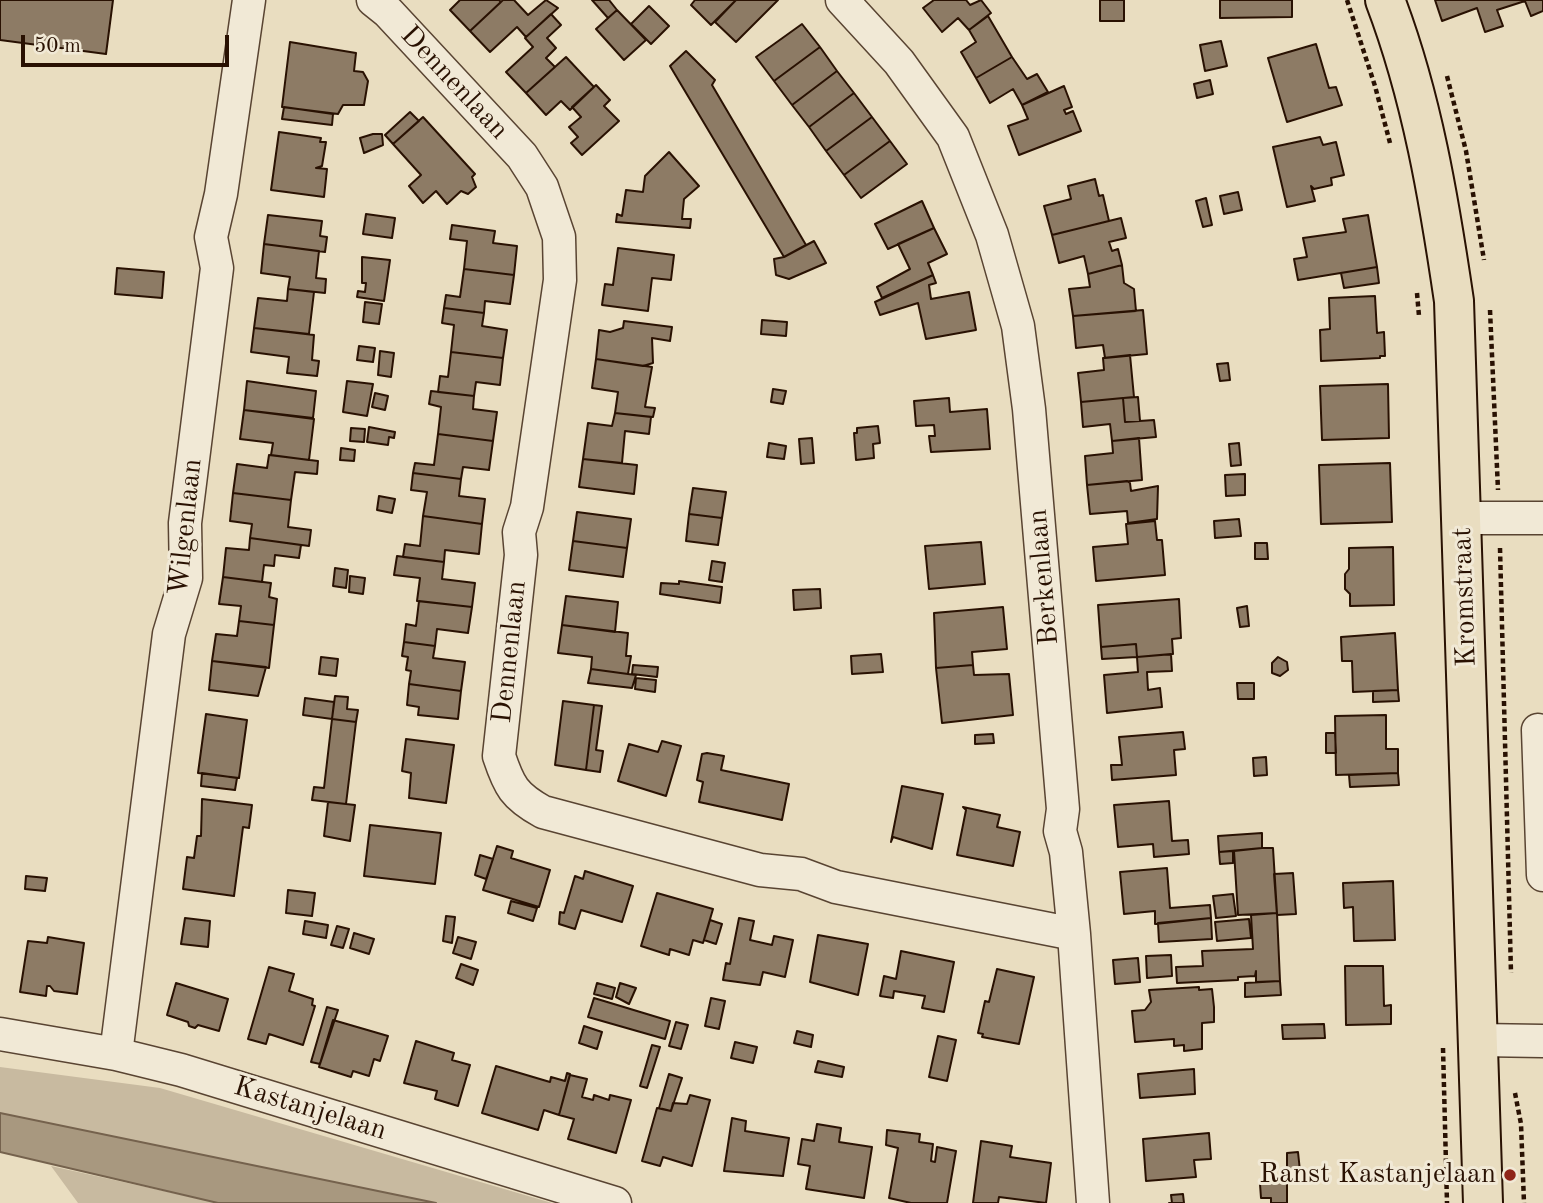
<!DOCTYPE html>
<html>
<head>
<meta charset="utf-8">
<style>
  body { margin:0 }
  #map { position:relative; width:1543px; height:1203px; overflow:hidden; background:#e9ddc0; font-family:"Old Standard TT",serif }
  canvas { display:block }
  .scale { position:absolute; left:21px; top:35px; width:208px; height:32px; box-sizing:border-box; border:4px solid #291102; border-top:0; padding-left:9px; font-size:21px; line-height:24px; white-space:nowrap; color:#291102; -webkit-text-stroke:5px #f1e9d6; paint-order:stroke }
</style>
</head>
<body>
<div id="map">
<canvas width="1543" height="1203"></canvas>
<div class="scale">50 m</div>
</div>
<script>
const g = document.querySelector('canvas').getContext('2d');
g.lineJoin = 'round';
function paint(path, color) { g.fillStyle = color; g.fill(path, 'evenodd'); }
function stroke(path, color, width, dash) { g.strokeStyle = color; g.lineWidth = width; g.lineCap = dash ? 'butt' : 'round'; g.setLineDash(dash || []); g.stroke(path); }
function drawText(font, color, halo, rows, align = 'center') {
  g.font = font + ' "Old Standard TT",serif'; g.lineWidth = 6; g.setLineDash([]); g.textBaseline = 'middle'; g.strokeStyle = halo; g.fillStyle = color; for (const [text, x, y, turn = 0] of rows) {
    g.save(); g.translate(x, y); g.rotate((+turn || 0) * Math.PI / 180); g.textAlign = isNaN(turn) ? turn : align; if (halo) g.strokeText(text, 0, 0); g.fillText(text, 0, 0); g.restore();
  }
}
paint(new Path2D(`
  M0,1067L160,1088L552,1203H436L0,1113Z
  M51,1166L218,1203H78Z`), '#c8baa0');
const water = new Path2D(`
  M0,1113L436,1203H218L0,1152Z`);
paint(water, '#a8987f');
stroke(water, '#75624d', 2);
const building = new Path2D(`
  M0,0H113L106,54L0,40Z
  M460,0H499L501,2L470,31L450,10Z
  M503,0H514L528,15L546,0L558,8L526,37L517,27L490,52L470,31Z
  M592,0H609L617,10L608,18Z
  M695,0H736L711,25L691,5Z
  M736,0H778L736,42L715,22Z
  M934,0H966L970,5L981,0L991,13L969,30L958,18L942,32L923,8Z
  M1100,0H1124V21H1100Z
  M1220,0H1292V17L1220,18Z
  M1435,0H1543V11L1531,16L1525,1L1497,10L1503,26L1485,32L1477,8L1442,21Z
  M649,6L669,26L651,44L631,24Z
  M617,10L646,40L624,60L596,29Z
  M551,14L561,25L547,38L556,48L546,58L555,67L526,93L506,72L533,47L525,38Z
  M988,16L1012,57L976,78L961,52L976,42L969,30Z
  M802,24L820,47L774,81L756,57Z
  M1221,41L1227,66L1205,71L1200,45Z
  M290,42L356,53L354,71L363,72L368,81L364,105H343L338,114L282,107Z
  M1316,44L1329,88L1336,87L1342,105L1287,122L1268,58Z
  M820,47L837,71L792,105L774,81Z
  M686,51L715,80L712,85L806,245L784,257L670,66Z
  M566,57L594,87L570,110L561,101L546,115L526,93Z
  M1012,57L1027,79L1037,74L1048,92L1022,105L1013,89L990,103L976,78Z
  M837,71L854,93L809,127L792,105Z
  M1210,80L1213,94L1197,98L1194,84Z
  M596,85L610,100L604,106L619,121L582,155L571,143L578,137L569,127L581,117L572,107Z
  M1064,86L1072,107L1064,110L1066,114L1073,111L1081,131L1019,155L1008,126L1028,119L1022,105Z
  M854,93L872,117L826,151L809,127Z
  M284,107L333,114L332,125L282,119Z
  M410,112L419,121L393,144L385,135Z
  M423,117L475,174L472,177L476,187L468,194L461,191L447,204L436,191L423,203L409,186L421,175L393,144Z
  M872,117L890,141L844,175L826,151Z
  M279,132L321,138L320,142H326L322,166L316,168L327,169L324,197L271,190Z
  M373,134H382L383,145L364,153L360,138Z
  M1320,137L1323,145L1336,142L1344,175L1331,178L1332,185L1314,189L1311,186L1315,201L1287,207L1273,147Z
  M890,141L907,164L861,198L844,175Z
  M669,152L699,186L684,199L682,219H691L690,228L616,222L617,214L622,216L626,190L643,192L645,176Z
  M1095,179L1099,196L1103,195L1109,221L1052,235L1044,206L1071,199L1068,186Z
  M1238,192L1242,210L1224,214L1220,196Z
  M1206,198L1212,225L1203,227L1196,201Z
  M922,201L934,228L888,249L875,224Z
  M366,214L395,218L392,238L363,234Z
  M268,215L322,221L320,236L327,237L325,252L264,244Z
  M1368,215L1377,267L1298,280L1294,259L1307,257L1303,238L1346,232L1343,219Z
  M1121,218L1126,238L1109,242L1112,251L1118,249L1122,265L1088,274L1084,256L1059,263L1052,235Z
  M452,225L495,231L493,243L517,246L514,275L464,269L467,241L450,239Z
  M934,228L947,254L928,263L933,275L882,298L877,287L910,269L898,244Z
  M814,241L826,263L789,279L776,275L774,259L784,257Z
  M264,244L319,251L316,278L326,279L325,293L288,289L290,277L261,273Z
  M618,248L674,255L671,280L652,278L648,311L602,305L605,284L613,285Z
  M362,257L390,260L384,301L357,297L358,291L365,292L366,283H362Z
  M1122,265L1124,283L1134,289L1136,311L1073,316L1069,289L1090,287L1088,274Z
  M1377,267L1379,283L1344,288L1341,273Z
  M117,268L164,272L162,298L115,294Z
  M464,269L514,275L510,304L485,301L484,313L444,308L446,295L460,297Z
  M933,275L936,283L929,285L931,299L969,292L976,330L926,339L918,303L880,315L875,302Z
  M288,289L314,292L309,334L254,328L258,298L287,301Z
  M1375,296L1377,333L1384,332L1385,356H1380V358L1321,361L1320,330L1330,329L1329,298Z
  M365,302L382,304L379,324L363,322Z
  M444,308L484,313L482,326L507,330L503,358L451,352L454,325L442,323Z
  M1143,310L1147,354L1105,358L1103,345L1076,348L1073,316Z
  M762,320L787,322L786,336L761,334Z
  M624,321L672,327L670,341L652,338L653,363L643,366L596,359L599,330L610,332L623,328Z
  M254,328L314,335L312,360L319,361L317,376L287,373L289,357L251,352Z
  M359,346L375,348L373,362L357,360Z
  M380,351L394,353L391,377L378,375Z
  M451,352L503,358L500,385L476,382L474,396L438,392L440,376L448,377Z
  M1130,355L1134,397L1081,402L1078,373L1104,370L1103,358Z
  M596,359L652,367L645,407L655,408L653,417L615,413L618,392L592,388Z
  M1228,363L1230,380L1220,381L1217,364Z
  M247,381L316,391L313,418L244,410Z
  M347,381L373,384L367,416L343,412Z
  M1388,384L1389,438L1322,440L1320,386Z
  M773,389L786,391L783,404L771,402Z
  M431,391L474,396L473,409L497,412L493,441L438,434L441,407L429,404Z
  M375,393L388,396L385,410L372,407Z
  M1138,397L1140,421L1125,422L1123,398Z
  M949,398L950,412L987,409L990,449L931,452L929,436H935L934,425L916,426L914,401Z
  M1123,398L1125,422L1154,420L1156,437L1112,441L1110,424L1083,427L1081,402Z
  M244,410L314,419L309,460L271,455L273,443L240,439Z
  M615,413L651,417L649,434L625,431L622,463L583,459L588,423L612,426Z
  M878,426L880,443L873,444L874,458L856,460L854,433H857V428Z
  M369,427L395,432L394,438L389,437L388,445L367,442Z
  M351,428L365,429L364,442L350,441Z
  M438,434L493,441L489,470L463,467L461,479L413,473L415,463L434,465Z
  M812,438L814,463L801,464L799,439Z
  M1139,438L1142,480L1087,485L1085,456L1113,453L1112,441Z
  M769,443L786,446L784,459L767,457Z
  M1239,443L1241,465L1231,466L1229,444Z
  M341,448L355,450L354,461L340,460Z
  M269,455L318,461L317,474L295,472L291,500L233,493L237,464L267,468Z
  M583,459L637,465L634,494L579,487Z
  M1390,463L1392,522L1321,524L1319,465Z
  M413,473L461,479L459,496L485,499L482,524L423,516L427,492L411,490Z
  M1245,474V495L1226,496L1225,475Z
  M1127,481L1130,483L1131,491L1158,486L1157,519L1128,523L1127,511L1090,514L1087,485Z
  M693,488L726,492L722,518L689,514Z
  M233,493L291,500L288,527L311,530L309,546L250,538L252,524L230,521Z
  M379,496L395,499L392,513L377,510Z
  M577,512L631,519L627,548L573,541Z
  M689,514L722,518L718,545L686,541Z
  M423,516L482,524L479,554L445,550L444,562L403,557L405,544L420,546Z
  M1239,519L1241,536L1215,538L1214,521Z
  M1155,521L1157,540H1162L1165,575L1096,581L1093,547L1128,544L1126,524Z
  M250,538L301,545L299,558L275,555L274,566L264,565L262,582L223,577L226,548L249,550Z
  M573,541L627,548L623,577L569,570Z
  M981,542L985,584L929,589L925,546Z
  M1255,543H1267L1268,559H1255Z
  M1393,547L1394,605L1350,606V594L1345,589V574L1349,569V548Z
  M397,556L444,562L442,579L475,583L472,607L417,601L420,578L394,575Z
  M712,561L725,563L722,582L709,580Z
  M335,568L348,570L346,588L333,586Z
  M350,576L365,578L363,594L349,592Z
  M223,577L271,583L269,597L277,599L274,625L239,621L241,606L219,604Z
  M679,581L722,587L720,603L660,594L661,583L679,584Z
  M820,589L821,608L794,610L793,590Z
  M566,596L618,602L615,632L562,625Z
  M1179,599L1181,638L1172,639L1173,654L1137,657L1136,644L1101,647L1098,605Z
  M419,601L472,607L468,633L437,629L435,646L404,642L406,624L416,626Z
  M1247,606L1249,626L1240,627L1237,608Z
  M1003,607L1007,649L972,652L973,665L936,668L934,613Z
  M239,621L274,625L269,668L212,661L216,634L237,636Z
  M562,625L628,633L626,656H631L628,674L591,669L592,657L558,653Z
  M1395,633L1398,690L1353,692L1352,661H1342L1341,637Z
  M404,642L435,646L433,658L465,662L461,691L409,684L411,671L406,670L408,657L402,656Z
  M1136,644L1137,657L1102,659L1101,647Z
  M881,654L883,672L852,674L851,656Z
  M1171,654L1172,671L1147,672L1148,690L1160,688L1162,707L1107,713L1104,675L1138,672L1137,657Z
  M321,657L338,659L336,676L319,674Z
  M1278,657L1287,662L1288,670L1280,676L1272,673V663Z
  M212,661L266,667L258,696L209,690Z
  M633,665L658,667L657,677L632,674Z
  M973,665L974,675L1009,674L1013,715L942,723L936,668Z
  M591,669L628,674L636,675L632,688L588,683Z
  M636,678L656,680L655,692L635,689Z
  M1237,683H1254V699H1238Z
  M409,684L461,691L458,719L418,715L419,707L407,705Z
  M1398,690L1399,701L1373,702V691Z
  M335,696L348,697L347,709L358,710L356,722L332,719Z
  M305,698L334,702L332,719L303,715Z
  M563,701L594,705L586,770L555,765Z
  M594,705L602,706L596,750L603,751L600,772L586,770Z
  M206,714L247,720L239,778L198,773Z
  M1386,715V749H1398V773L1336,775L1335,716Z
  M332,719L356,722L346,804L312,800L314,787L324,788Z
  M1183,732L1185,749L1174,750L1176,775L1112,780L1111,765H1122L1119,737Z
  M1326,733H1335L1336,753H1326Z
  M993,734L994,743L975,744V735Z
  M406,739L454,745L446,803L409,798L411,773L402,771Z
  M662,741L681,746L666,796L618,781L629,744L658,752Z
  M707,753L724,756L721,770L789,784L782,820L699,802L703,782L697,780L702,754Z
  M1266,757L1267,775L1254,776L1253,758Z
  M202,773L237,778L235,790L201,786Z
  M1398,773L1399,785L1350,787L1349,775Z
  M902,786L943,794L932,849L893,837L891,842Z
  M202,799L252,805L249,828L243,827L234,896L183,889L187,857L194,858L197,836H201Z
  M1169,801L1172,841L1188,840L1189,854L1154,857L1153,844L1118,847L1114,805Z
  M328,802L355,805L350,841L324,836Z
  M963,807L1000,815L997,827L1020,832L1013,866L957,855L966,810Z
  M370,825L441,833L435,884L364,876Z
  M1262,833V848L1219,852L1218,836Z
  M497,846L513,851L511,858L550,870L539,907L483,890Z
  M1262,848H1273L1277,913L1238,915L1234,851Z
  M1233,851V863L1220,864L1219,852Z
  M480,855L493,859L486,879L475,875Z
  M1167,868L1170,908L1210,905L1211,918L1155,924V911L1124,914L1120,872Z
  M585,871L633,886L622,922L581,910L575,929L559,924L560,912L564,913L575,876L583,879Z
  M1293,873L1296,914L1277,915L1274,874Z
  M26,876L47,878L45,891L25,889Z
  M1393,881L1395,940L1354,941L1353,907L1344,908L1343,883Z
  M288,890L315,893L312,916L286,913Z
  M657,893L713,909L703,943L693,940L689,955L670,949L669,955L641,946Z
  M1233,894L1236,916L1216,918L1213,896Z
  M511,901L537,908L533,921L508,913Z
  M1277,913L1280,981L1256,982V971L1255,976L1238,977V980L1177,983L1176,967L1203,966L1202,951L1253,949L1251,915Z
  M446,916L455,917L452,943L443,941Z
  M185,918L210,921L208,947L181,944Z
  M739,918L754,921L750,940L772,945L774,936L793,940L785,977L763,972L760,985L723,980L726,963L730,964Z
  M1211,918L1212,939L1159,942L1158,923Z
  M1249,919L1251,938L1217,941L1215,922Z
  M710,920L722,924L716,944L704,940Z
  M305,921L328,925L326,938L303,934Z
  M337,926L349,929L343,948L331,945Z
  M354,933L374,939L369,954L350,948Z
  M818,935L868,944L858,995L810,982Z
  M48,937L84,943L77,994L54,991L50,986H47L46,996L20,992L28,941L47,943Z
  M458,937L476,942L471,959L453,953Z
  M901,951L954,962L944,1012L922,1008L925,996L894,991L893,998L880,996L884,976L896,979Z
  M1171,955L1172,976L1147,978L1146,956Z
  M1138,958L1140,982L1115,984L1113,960Z
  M461,964L478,970L473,985L456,978Z
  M1345,966H1383L1384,1006L1391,1005V1024L1346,1025Z
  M269,967L294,974L289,991L313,999L312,1005L315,1006L303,1045L269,1034L266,1044L248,1039Z
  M997,969L1034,977L1019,1044L982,1037L983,1034L978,1033L985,1001L989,1002Z
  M1280,981L1281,995L1245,997V983Z
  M176,983L228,999L219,1031L198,1025L195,1028L189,1026L188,1022L167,1015Z
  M597,983L615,988L612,999L594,994Z
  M620,983L636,988L629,1004L616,997Z
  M1199,987V990L1212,989L1214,1007V1022L1202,1023V1049L1184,1051V1045L1174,1046V1039L1135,1042L1132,1011L1145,1010L1151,1002L1149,990Z
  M594,998L670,1021L665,1039L588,1017Z
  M711,998L725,1001L719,1029L705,1026Z
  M327,1007L338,1010L320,1064L311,1062Z
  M333,1020L388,1036L380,1061L374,1059L369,1076L353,1071L351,1077L319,1067Z
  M676,1022L688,1025L681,1049L669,1046Z
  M1324,1024L1325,1038L1283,1039L1282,1025Z
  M584,1026L602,1032L597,1049L579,1043Z
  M797,1031L813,1035L811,1047L794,1043Z
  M938,1036L956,1040L947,1081L929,1077Z
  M416,1041L454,1053L452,1060L470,1065L458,1106L435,1099L437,1091L404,1083Z
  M735,1042L757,1047L753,1063L731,1058Z
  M652,1045L660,1047L647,1088L640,1086Z
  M818,1061L844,1067L842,1077L815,1072Z
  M496,1066L550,1082L551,1077L565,1081L567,1073L570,1074L559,1115L544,1110L538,1130L482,1113Z
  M1194,1069L1195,1094L1140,1098L1138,1074Z
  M669,1074L682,1078L671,1111L659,1108Z
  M570,1075L587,1079L582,1097L593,1100L594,1095L609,1100L610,1095L631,1100L616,1153L568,1139L574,1119L559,1115Z
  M690,1095L710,1100L692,1166L663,1157L660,1166L642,1161L657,1108L671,1111L673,1103L687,1104Z
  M732,1118L746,1121L745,1131L789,1138L783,1176L724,1171Z
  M817,1124L841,1128L839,1142L872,1147L864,1198L806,1189L810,1166L798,1164L802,1139L814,1141Z
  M887,1130L920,1134L919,1142L933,1144L931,1161L935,1162L937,1147L956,1151L947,1203H911L889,1198L898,1148L886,1145Z
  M1209,1133L1211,1159L1194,1160L1196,1177L1146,1181L1143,1139Z
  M981,1141L1012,1146L1010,1157L1051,1163L1046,1203L999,1197L998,1203H973Z
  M1298,1152L1300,1171H1287V1153Z
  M1287,1180V1203H1271V1198H1261L1260,1184Z
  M1183,1194L1184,1203H1169H1172L1171,1195Z`);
paint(building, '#8d7b65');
stroke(building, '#291102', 2);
const minor = new Path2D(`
  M373,0L388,12L522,156L542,187L559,237L560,280L527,507L519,532L521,555L499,756C509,786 514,796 543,812L760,870L801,874L836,887L1074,934
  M842,0L899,62L953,137L992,235L1018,326L1029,409L1063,809L1060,831L1066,852L1074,934L1093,1203
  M1462,518H1543
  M1538,730L1543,875
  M0,1034L116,1054L181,1070L615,1203
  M1479,1040L1543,1041
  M116,1054L169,634L186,578L185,523L217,268L211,237L221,194L249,0`);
const major = new Path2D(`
  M1385,0C1422,97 1439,199 1454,301L1483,1203`);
stroke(minor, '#594432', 35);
stroke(major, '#291102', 42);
stroke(new Path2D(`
  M1347,0L1375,86L1390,143
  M1447,76L1466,151L1484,260
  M1417,293L1419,316
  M1490,310L1498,490
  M1500,548L1511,973
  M1443,1048L1447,1203
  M1515,1093L1521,1124L1524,1203`), '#291102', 4.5, [5, 3.5]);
stroke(minor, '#f1e9d6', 32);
stroke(major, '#e9ddc0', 38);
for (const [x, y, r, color] of [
  [1510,1175,7,"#8f2418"]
]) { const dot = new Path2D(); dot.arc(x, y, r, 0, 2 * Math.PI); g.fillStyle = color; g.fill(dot); stroke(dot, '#f1e9d6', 2.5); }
drawText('28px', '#291102', '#f1e9d6', [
  ["Dennenlaan",454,83,47],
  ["Wilgenlaan",186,527,-84],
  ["Berkenlaan",1044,577,-95],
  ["Kromstraat",1465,597,-92],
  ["Dennenlaan",510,652,-84],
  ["Kastanjelaan",310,1109,17]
]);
drawText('28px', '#291102', '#f1e9d6', [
  ["Ranst Kastanjelaan",1496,1175]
], 'right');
</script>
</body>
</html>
